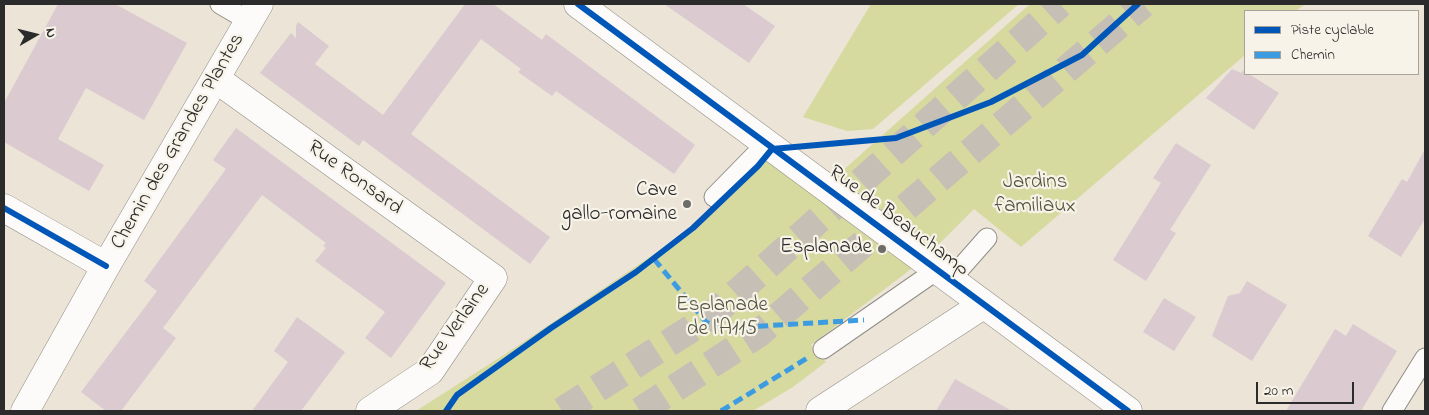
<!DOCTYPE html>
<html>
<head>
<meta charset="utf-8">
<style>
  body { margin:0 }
  #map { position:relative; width:1429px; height:415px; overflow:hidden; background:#ebe4d7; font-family:"Indie Flower",sans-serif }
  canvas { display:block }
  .frame { position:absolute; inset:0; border:5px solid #2b2b2b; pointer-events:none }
  .legend { position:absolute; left:1244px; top:10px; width:175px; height:65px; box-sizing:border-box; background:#f7f3e8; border:1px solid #a5a39c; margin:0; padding:6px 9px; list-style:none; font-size:15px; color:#2b2b2b }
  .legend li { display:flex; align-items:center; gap:10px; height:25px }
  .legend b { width:25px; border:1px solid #a5a39c }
  .north { position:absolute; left:10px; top:10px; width:50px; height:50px; -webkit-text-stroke:4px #f7f3e8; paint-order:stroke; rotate:82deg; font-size:14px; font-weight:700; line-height:20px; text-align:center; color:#2b2b2b }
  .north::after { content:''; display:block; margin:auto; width:18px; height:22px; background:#2b2b2b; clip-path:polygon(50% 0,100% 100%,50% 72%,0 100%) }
  .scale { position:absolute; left:1256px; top:382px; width:98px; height:22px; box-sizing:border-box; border:2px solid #2b2b2b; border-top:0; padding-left:6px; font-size:15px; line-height:18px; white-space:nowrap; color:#2b2b2b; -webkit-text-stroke:4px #f7f3e8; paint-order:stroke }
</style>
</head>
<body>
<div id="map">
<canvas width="1429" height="415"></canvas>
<div class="frame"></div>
<ul class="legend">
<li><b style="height:6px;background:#0057b8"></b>Piste cyclable</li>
<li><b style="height:6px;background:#3d9ce1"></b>Chemin</li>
</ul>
<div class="north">N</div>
<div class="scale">20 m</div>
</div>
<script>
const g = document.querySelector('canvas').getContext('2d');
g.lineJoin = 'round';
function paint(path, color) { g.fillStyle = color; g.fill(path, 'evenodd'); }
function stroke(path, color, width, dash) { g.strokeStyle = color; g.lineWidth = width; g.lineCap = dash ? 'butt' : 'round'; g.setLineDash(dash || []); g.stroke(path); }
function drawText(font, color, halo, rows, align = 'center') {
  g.font = font + ' "Indie Flower",sans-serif'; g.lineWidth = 4.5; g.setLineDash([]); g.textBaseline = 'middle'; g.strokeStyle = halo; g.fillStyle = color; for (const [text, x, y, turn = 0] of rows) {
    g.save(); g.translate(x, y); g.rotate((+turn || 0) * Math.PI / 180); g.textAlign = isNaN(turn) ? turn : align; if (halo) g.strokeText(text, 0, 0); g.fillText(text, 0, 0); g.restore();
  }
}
paint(new Path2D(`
  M871,4H1019L873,129L847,131L803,117Z
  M1030,4H1305L1296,11H1245V55L1021,247L974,209L923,260L811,345L826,362L793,387L753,411H416L516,347L687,232L766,148L822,189Z`), '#d6da9f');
paint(new Path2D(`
  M58,4H115L187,43L144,120L86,88L58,139L104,165L89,191L4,142V103Z
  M465,4H493L542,40L546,34L695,145L674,174L556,91L552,96L518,72L521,69L481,39L411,134L550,237L530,264L363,140L359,146L260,73L291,33L296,38V26L298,22L329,46L315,64L383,115Z
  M664,4H743L775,26L749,63Z
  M1232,69L1241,73L1243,70L1245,74H1249L1279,93L1254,130L1206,98Z
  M236,128L446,283L391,358L365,338L385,312L315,261L326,248L323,246L326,243L262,195L163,328L176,338L121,411H106L81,392L157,291L144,281L226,169L213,160Z
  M1176,143L1211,165L1170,230L1176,233L1146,281L1113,260L1161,183L1153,178Z
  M1425,149V219L1401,257L1368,236L1402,179L1407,182Z
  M1247,281L1287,305L1252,361L1212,336L1228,296L1240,293Z
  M1164,298L1196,317L1174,351L1143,332Z
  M297,317L345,352L301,411H252L288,362L274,351Z
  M1353,324L1397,351L1361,411H1286L1335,329L1346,336Z
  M955,379L1012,411H936Z`), '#dbcbd0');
stroke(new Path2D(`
  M562,411L711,316L1060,4
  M640,411L758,334L1143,4`), '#c5bfb5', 28, [28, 14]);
const service = new Path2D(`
  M220,4L249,21
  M714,197L766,144
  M950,280L987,238
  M823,349L937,270
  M1392,411L1425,358`);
const minor = new Path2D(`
  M578,4L1128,411
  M216,79L493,278L430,371L370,411
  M4,208L106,266
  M25,411L106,266L259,4
  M820,411L983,305`);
stroke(service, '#918e87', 21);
stroke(minor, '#918e87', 29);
stroke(service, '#fcfbf9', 19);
stroke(minor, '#fcfbf9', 28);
stroke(new Path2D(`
  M654,259L706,322L714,326L728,328L864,320
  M721,411L809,357`), '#3d9ce1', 5, [10, 5]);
stroke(new Path2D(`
  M578,4L1128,411
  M4,208L106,266
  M446,411L457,395L551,328L636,272L693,228L758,166L772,149L896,138L991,102L1082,55L1138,4`), '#0057b8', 6);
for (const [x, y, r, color] of [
  [687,204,5,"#6e6c67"],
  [882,249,5,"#6e6c67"]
]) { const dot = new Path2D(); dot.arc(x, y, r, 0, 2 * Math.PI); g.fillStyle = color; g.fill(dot); stroke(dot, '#f7f3e8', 2); }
drawText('21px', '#2b2b2b', '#f7f3e8', [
  ["Chemin des Grandes Plantes",179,142,-60],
  ["Rue Ronsard",354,179,36],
  ["Rue de Beauchamp",898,222,37],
  ["Rue Verlaine",456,328,-54]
]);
drawText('21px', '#51543d', '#f7f3e8', [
  ["Jardins",1035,184],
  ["familiaux",1035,208],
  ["Esplanade",722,307],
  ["de l'A115",722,331]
]);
drawText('21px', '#2b2b2b', '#f7f3e8', [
  ["Cave",677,192],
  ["gallo-romaine",677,216],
  ["Esplanade",872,249]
], 'right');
</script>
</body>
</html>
